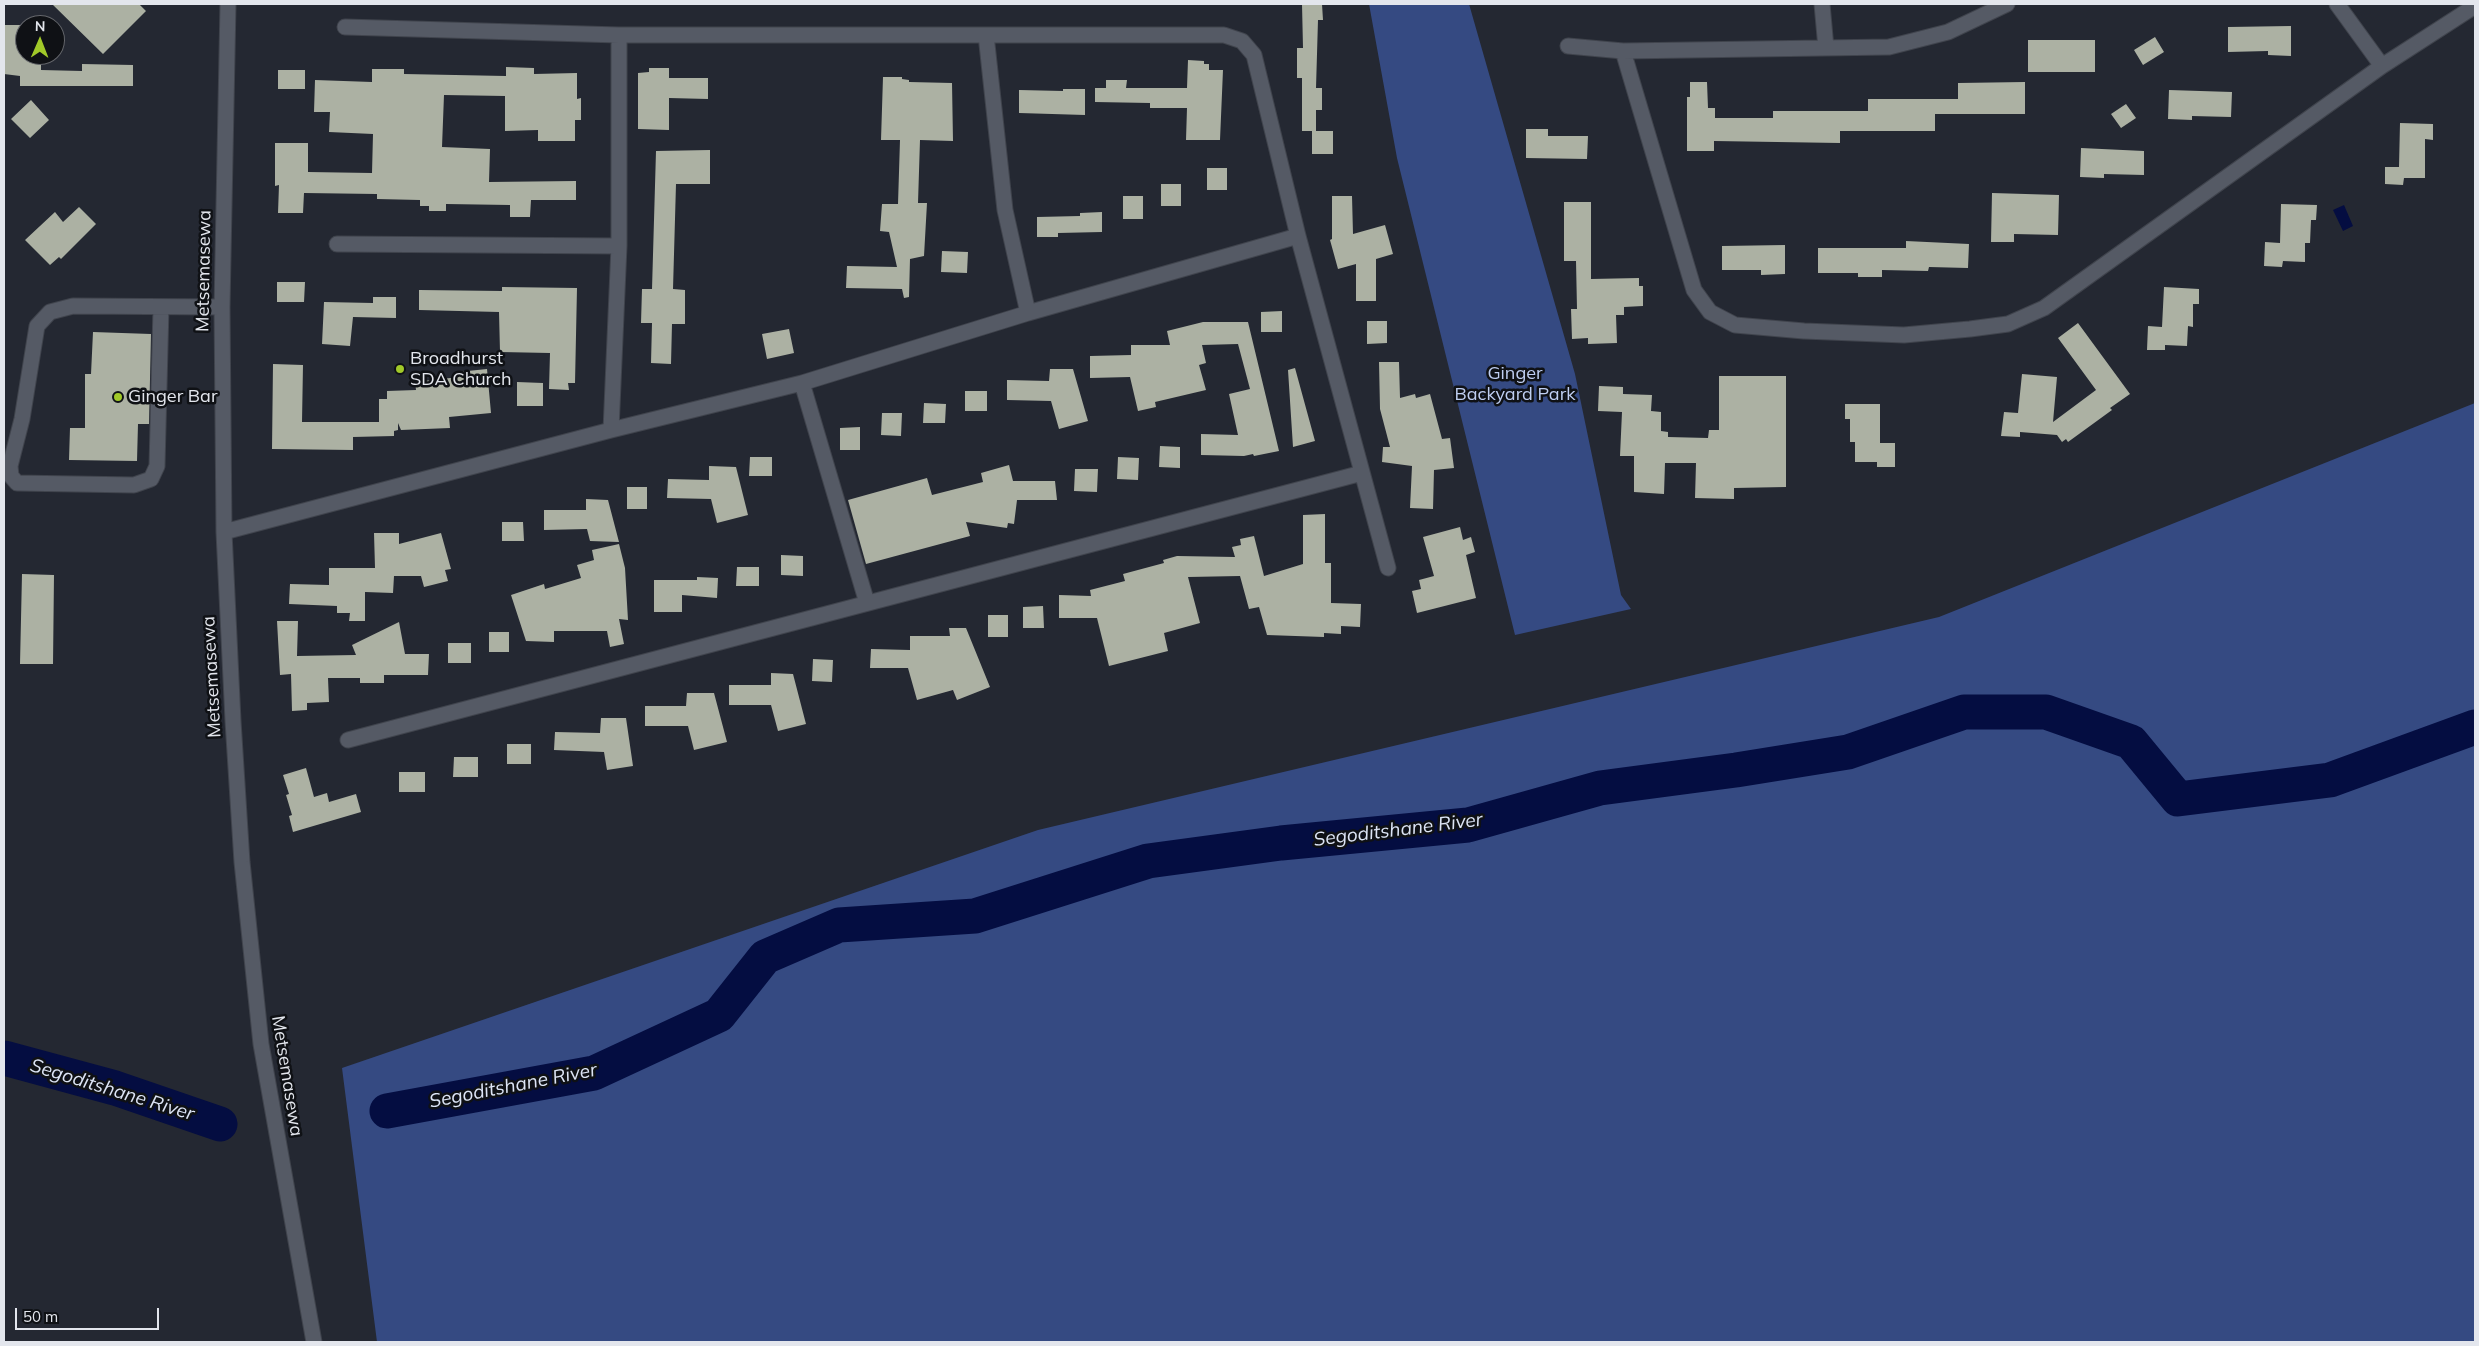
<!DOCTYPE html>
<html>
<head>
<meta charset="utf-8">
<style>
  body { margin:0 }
  #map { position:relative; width:2479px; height:1346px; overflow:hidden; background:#242832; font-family:Mulish,sans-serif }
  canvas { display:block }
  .frame { position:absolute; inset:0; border:5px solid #e3e6ed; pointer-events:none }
  .north { position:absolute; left:15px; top:15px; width:50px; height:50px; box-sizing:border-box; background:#0f1115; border:1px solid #64666b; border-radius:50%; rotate:1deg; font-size:14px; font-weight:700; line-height:20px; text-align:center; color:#e3e6ed }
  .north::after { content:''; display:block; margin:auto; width:18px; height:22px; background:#a1c929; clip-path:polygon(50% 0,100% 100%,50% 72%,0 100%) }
  .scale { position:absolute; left:15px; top:1308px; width:144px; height:22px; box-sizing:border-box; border:2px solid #e3e6ed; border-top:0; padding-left:6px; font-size:15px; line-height:18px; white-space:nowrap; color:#e3e6ed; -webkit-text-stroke:4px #0f1115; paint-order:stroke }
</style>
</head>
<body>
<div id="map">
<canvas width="2479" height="1346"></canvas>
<div class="frame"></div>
<div class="north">N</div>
<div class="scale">50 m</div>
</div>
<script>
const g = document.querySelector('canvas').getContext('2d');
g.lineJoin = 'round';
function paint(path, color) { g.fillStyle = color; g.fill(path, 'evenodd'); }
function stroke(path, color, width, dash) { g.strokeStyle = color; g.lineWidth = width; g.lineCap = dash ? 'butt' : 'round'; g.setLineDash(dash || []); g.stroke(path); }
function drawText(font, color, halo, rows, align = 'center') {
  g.font = font + ' Mulish,sans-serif'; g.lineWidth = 5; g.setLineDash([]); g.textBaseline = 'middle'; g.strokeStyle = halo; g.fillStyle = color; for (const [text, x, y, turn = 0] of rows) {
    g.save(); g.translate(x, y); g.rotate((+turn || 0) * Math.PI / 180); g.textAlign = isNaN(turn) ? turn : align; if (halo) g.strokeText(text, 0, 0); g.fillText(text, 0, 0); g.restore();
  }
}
paint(new Path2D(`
  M1369,4H1469L1575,374L1621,595L1631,609L1515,635L1397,158Z
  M2475,403V1342H377L342,1068L1038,830L1939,617Z`), '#354a82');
paint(new Path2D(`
  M2344,205L2353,226L2343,231L2333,210Z`), '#040d41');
stroke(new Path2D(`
  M4,1058L115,1088L220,1124
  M387,1111L594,1073L719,1015L765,957L839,925L975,916L1148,861L1281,843L1468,825L1600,788L1736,770L1848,752L1964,712H2046L2131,742L2178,799L2330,780L2475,727`), '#040d41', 35);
paint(new Path2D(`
  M52,4H139L146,11L103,54Z
  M1302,4H1322L1323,20H1318L1316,88H1322V110H1316V131H1302V78H1297V48H1303Z
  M4,25H25V55H41V70L82,71V64L133,65V86H20V76L4,74Z
  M2291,26V56L2268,55V51L2228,52V27Z
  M2155,37L2164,52L2143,65L2134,50Z
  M2028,40H2095V72H2028Z
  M1188,60L1204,61V64H1209V70H1223L1220,140H1186L1187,108H1150V103L1095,102V88H1106V80H1127L1126,88H1187Z
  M506,67L534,68V74L577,73V99L581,98V120H575V141H538V130L505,131V96L444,95L442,147L490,149L489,182L576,181V200H531L530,217H510V205L446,204V211H429V206H420V200L377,199V194L304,193L303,213H278L279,185L275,186V143H308V172L372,173L373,134L329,132L330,112H314L315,80L372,82V69H404V74L506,76Z
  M649,68H669V78H708V99L669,98V130L638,129V73L649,72Z
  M278,70H305V89H278Z
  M883,77H902V79L909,80V82L952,83L953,141L920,140L918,203H927L924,256L910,259L909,297L904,298L902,289L846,288L847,266L897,267L889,232L880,231L882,204H898L900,140H881Z
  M1690,82H1707L1708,108H1715V118H1773V111H1868V99H1958V83L2025,82V114H1935V131H1840V143L1714,141V151H1687V97H1690Z
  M1063,89H1085V115L1019,113V90L1063,91Z
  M2169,90L2232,92L2231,117L2192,116V120L2168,119Z
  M31,100L49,120L30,138L11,119Z
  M2126,104L2136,118L2121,128L2111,114Z
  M2400,123L2433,124V140L2425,139V178H2404L2403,185L2385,184V167H2399Z
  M1526,129H1548V136H1588L1587,159L1526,158Z
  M1312,131H1333V154H1312Z
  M2081,148L2144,151V175L2104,174V178L2080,177Z
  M710,150V184H676L673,289L685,290V324H672L671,364L651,363L652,323H641L642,289H652L656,151Z
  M1207,168H1227V190H1207Z
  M1161,184H1181V206H1161Z
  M1992,193L2059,195L2058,235L2014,234V242H1991Z
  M1123,196H1143V219H1123Z
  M1332,196H1352L1353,234L1385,225L1393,254L1376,259V301H1356V264L1338,269L1330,240L1332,239Z
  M1564,202H1591V279L1639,278V286H1643V306L1624,307V315H1616L1617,343L1588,344V338L1572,339L1571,309H1577L1576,261H1564Z
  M2281,204L2317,205L2316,220H2311L2310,243H2305V262L2283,261L2282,267L2264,266L2265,242L2280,243Z
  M79,207L96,224L61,259L59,257L50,265L25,240L55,212L63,222Z
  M1102,212V232L1058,233V237H1037V217L1080,216V213Z
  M1906,241L1969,244L1968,268L1929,267L1928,271L1882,270V277H1858V273H1818V248H1906Z
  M1785,245V274L1761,275V270H1722V246Z
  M942,251L968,252L967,273L941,272Z
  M277,282H305L304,302H277Z
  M502,287L577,288L575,383H568L569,390L549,389L550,353L500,352L499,312L419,310V290L502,291Z
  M2164,287L2199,289V304H2193V327L2188,326L2187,346L2165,345V350H2147L2148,326L2162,327Z
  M373,297H396V318L353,317L350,346L322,344L324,302L373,303Z
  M1282,311V332H1261V312Z
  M1367,321H1387V343L1367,344Z
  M1203,322H1248L1279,451L1254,456L1253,454L1244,456L1201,455V434L1238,435L1229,394L1250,389L1238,344L1202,345L1206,363L1199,365L1206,390L1155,402L1156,407L1138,411L1130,377L1090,378V356L1131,355V345H1170L1167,331Z
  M2078,323L2130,394L2110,408L2112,410L2068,442L2066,439L2062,442L2057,435L2020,432V437L2001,436L2004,412L2018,413L2022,374L2057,377L2053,422L2096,390L2058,338Z
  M789,329L794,353L767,359L762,334Z
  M93,332L151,334L149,424H138L137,461L69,460L70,428H85V374H91Z
  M1379,362H1399L1400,398L1415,394L1416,398L1430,394L1442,439L1450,438L1454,468L1434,470L1433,509L1410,508L1412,466L1382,462L1383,447H1390L1380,409Z
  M273,364L303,365L302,422H379V399H387V391L416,390L415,382L459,377L458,372L487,369L491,413L449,417L450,428L401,430L398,423V430L394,431V436L353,437V450L272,449Z
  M1295,368L1315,441L1293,447L1288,370Z
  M1050,369H1073L1088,421L1059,429L1051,401L1007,400V380L1049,381Z
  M1719,376H1786V487L1734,488V499L1695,498L1696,463H1665L1664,494L1634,492V456H1620L1622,412L1598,411L1599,386L1623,387V394L1652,395L1651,411L1661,412V431L1668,432V437L1708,438L1709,430H1719Z
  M517,382L543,383V406H517Z
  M965,391H987V411H965Z
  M924,403L946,404L945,423H923Z
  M1845,404H1880V443H1895V467H1877V462H1855V442H1850V419H1845Z
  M882,413H902L901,436L881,435Z
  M860,427V450H840V428Z
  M1160,446L1180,447V468L1159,467Z
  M750,457H772V476H749Z
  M1118,457L1139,458L1138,480L1117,479Z
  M1009,465L1013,481H1055L1057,500H1017L1014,524L1008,523L1007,528L966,522L970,536L866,564L848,500L927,478L932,495L983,482L981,473Z
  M709,466L736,467L748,515L717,523L711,499L667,498L668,479L709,480Z
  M1075,469H1098L1097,492L1074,491Z
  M627,487H647V509H627Z
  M586,499L608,500L619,542L590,541L587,529L544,530V510H586Z
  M1325,514V563H1331V603L1361,604L1360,627L1341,626V634L1324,633V637L1267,635L1259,607L1249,609L1240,576L1188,577L1200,623L1164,633L1168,651L1109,666L1097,618H1059V595L1091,596L1090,590L1125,581L1123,574L1164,563L1163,560L1177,556L1235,557L1232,547L1241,545L1240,539L1254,536L1264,576L1303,564V515Z
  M502,522H523L524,541H502Z
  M1460,527L1463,540L1471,537L1475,552L1466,555L1476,598L1417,613L1412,591L1421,589L1419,580L1434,576L1423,537Z
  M374,533H399V544L441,533L451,569L445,570L448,581L424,587L421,576H394L393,593L365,592V621H349L350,613H337V606L289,604L290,584L329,585V568H375Z
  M619,544L625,568L628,620L619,619L624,644L610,647L607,631H554V642L526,641L511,595L544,584L545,589L581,578L577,565L594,560L592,550Z
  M781,555L803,556V576L781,575Z
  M737,567H759V586H736Z
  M22,574L54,575L53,664H20Z
  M697,577L718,578L717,598L682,595V612H654V580H697Z
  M1043,606L1044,628H1023V607Z
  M988,615H1008V637H988Z
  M277,621H298L297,656L356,655L352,645L399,622L405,654H429L428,675H384V683H360V678H328L329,702L307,703V710L292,711L291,674L280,675Z
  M949,628H966L990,687L957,700L953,690L917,700L908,668H870L871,649L910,650V636H950Z
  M489,632H509V652H489Z
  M448,643H471V663H448Z
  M813,659L833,660L832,682L812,681Z
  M771,673L793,674L806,724L778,731L771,705H729V685H771Z
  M687,693H714L727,742L694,750L688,726H645V706H686Z
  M601,718H626L633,766L607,770L604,752L554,750L555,732L600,733Z
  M507,744H531V764H507Z
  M454,757H478V777H453Z
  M306,768L314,797L327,793L329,802L356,794L361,812L293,832L289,816L292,815L286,795L289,794L283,775Z
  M399,772H425V792H399Z`), '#acb1a3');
const minor = new Path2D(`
  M228,4L222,307L224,532L233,721L242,862L261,1044L314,1342
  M1822,4L1826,48
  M2337,4L2382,66
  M345,27L619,35H1224L1242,41L1254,55L1298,236L1388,568
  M986,35L1005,210L1028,313
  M1568,46L1623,51L1889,47L1948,32L2007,4
  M1623,51L1694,290L1710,312L1735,325L1804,331L1904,335L1970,329L2008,324L2044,308L2382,66L2475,6
  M337,244L619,246
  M161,307L157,466L151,479L134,485L17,483L11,476L10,466L22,419L37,326L50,312L73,306L222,307
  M802,383L867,603
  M611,430L619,246V35
  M224,532L611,430L802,383L1028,313L1298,236
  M348,740L1362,473`);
stroke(minor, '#40444d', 17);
stroke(minor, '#555a65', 15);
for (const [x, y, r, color] of [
  [400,369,5,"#a1c929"],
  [118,397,5,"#a1c929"]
]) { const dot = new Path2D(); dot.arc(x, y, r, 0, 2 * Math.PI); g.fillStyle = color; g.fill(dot); stroke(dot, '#0f1115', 2); }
drawText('18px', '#e3e6ed', '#0f1115', [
  ["Metsemasewa",204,271,-89],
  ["Metsemasewa",212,677,-93],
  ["Metsemasewa",287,1076,81]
]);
drawText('18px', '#e3e6ed', '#0f1115', [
  ["Broadhurst",410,359],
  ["SDA Church",410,380],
  ["Ginger Bar",128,397]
], 'left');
drawText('18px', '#bfcef1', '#0f1115', [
  ["Ginger",1515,374],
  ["Backyard Park",1515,395]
]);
drawText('italic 19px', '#dde5f6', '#0f1115', [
  ["Segoditshane River",1398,830,-7],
  ["Segoditshane River",513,1086,-11],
  ["Segoditshane River",112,1090,17]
]);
</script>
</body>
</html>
